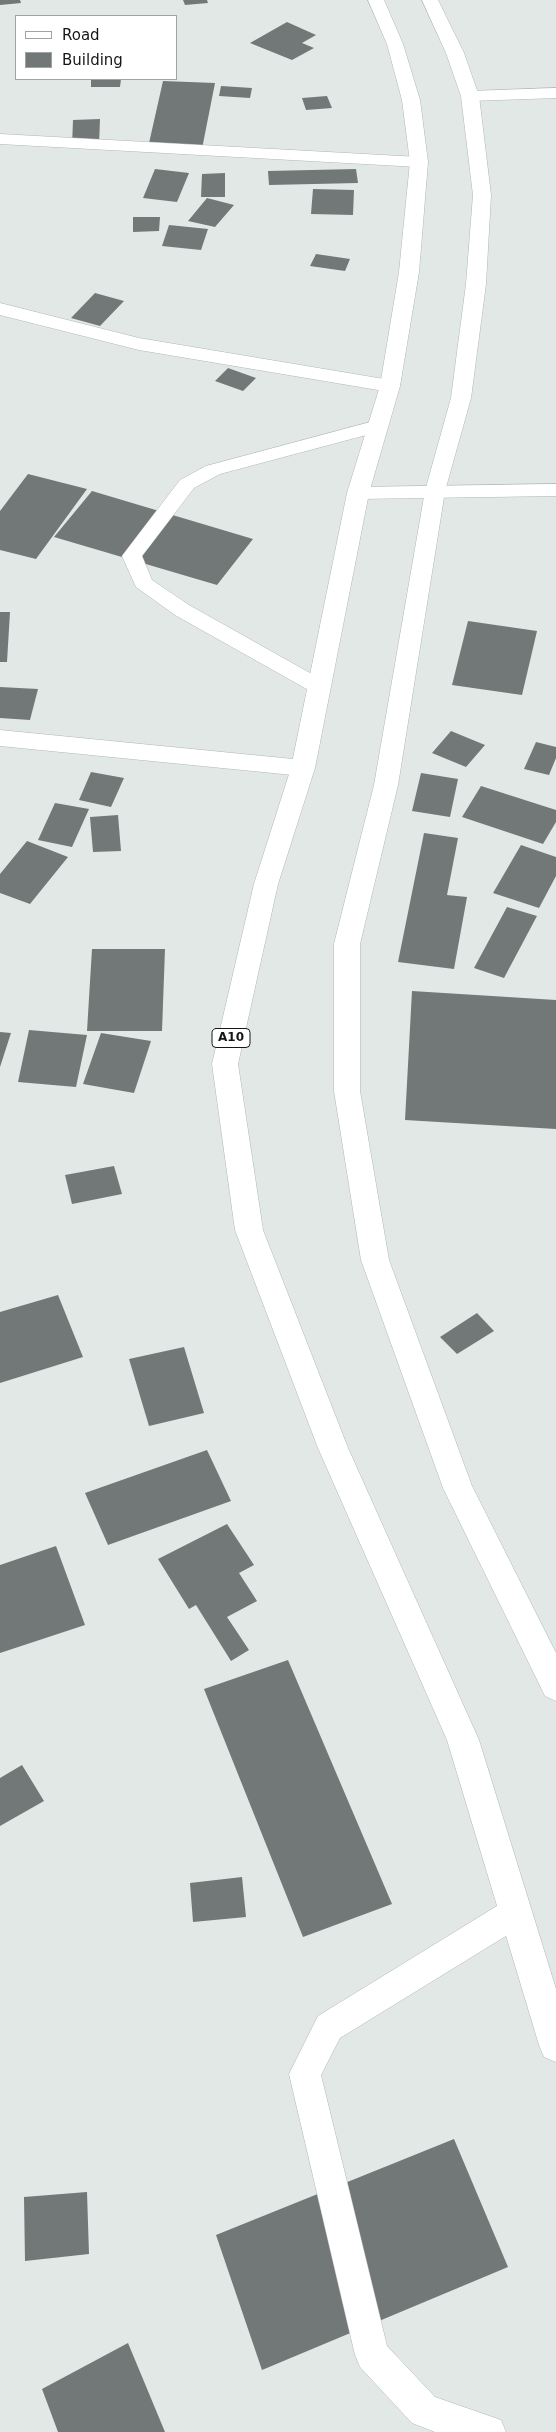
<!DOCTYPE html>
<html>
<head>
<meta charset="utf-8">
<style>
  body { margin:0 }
  #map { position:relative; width:556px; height:2432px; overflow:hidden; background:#e2e8e5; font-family:"DejaVu Sans",sans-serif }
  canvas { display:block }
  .legend { position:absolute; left:15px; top:15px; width:162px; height:65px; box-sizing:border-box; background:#fff; border:1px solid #a1a2a2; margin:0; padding:6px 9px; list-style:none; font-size:15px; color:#141716 }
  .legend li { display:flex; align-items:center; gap:10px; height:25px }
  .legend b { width:25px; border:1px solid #a1a2a2 }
</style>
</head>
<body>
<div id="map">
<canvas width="556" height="2432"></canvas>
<ul class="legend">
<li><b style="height:6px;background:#fff"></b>Road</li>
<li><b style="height:14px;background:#727878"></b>Building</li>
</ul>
</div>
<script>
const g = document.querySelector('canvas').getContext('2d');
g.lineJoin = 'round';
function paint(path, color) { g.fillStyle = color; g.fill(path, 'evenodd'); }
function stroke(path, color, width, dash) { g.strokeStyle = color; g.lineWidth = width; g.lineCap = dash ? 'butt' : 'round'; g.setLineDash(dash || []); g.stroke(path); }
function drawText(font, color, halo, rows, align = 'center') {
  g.font = font + ' "DejaVu Sans",sans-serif'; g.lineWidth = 4.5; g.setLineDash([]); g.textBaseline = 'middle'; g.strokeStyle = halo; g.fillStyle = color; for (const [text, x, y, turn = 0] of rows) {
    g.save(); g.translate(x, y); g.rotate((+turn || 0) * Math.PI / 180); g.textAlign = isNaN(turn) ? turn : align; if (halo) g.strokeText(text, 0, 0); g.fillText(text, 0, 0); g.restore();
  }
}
paint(new Path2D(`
  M0,0H20L21,3L0,5Z
  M183,0H207L208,3L185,5Z
  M287,22L316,35L302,43L314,48L292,60L250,43Z
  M91,79H121L120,87H91Z
  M163,81L215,83L201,154L147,152Z
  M221,86L252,88L250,98L219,96Z
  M327,96L332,108L306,110L302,98Z
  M100,119L99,146H72L73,120Z
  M155,169L189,173L177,202L143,198Z
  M356,169L358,183L269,185L268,171Z
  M225,173V197H201L202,174Z
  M313,189L354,190L353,215L311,214Z
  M207,198L234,205L215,227L188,221Z
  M133,217H160L159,231L133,232Z
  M169,225L208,229L201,250L162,246Z
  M316,254L350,259L345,271L310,266Z
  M95,293L124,301L100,326L71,318Z
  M228,368L256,378L243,391L215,381Z
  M28,474L87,489L36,559L0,550V511Z
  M92,491L253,539L217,585L54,537Z
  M0,612H10L7,662H0Z
  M468,621L537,631L522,695L452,685Z
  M0,687L38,689L30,720L0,718Z
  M451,731L485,745L466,767L432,753Z
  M536,742L556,747V758L549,775L524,769Z
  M91,772L124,778L111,807L79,800Z
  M421,773L458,779L450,817L412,811Z
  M481,786L556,810V822L543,844L462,817Z
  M55,803L89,809L72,847L38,840Z
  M118,815L121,851L93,852L90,817Z
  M424,833L458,838L447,895L467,897L454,969L398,962Z
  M27,841L68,857L30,904L0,893V874Z
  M521,845L556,857V876L539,908L493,893Z
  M507,907L537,916L504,978L474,968Z
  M92,949H165L162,1031H87Z
  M412,991L556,1000V1129L405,1120Z
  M29,1030L87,1035L76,1087L18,1082Z
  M0,1032L11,1033L0,1067Z
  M101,1033L151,1041L134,1093L83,1084Z
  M114,1166L122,1194L72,1204L65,1175Z
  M58,1295L83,1357L0,1383V1312Z
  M477,1313L494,1331L457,1354L440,1337Z
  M184,1347L204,1413L149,1426L129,1359Z
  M207,1450L231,1501L108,1545L85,1493Z
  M227,1524L254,1565L239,1573L257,1601L227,1617L249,1650L231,1661L196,1605L189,1609L158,1559Z
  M56,1546L85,1625L0,1653V1565Z
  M288,1660L392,1904L303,1937L204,1689Z
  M22,1765L44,1801L0,1826V1778Z
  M242,1877L246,1917L193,1922L190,1883Z
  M454,2139L508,2267L262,2370L216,2235Z
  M87,2192L89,2254L25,2261L24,2197Z
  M128,2343L165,2432H58L42,2389Z`), '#727878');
const lane = new Path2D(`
  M378,420L385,422L387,426L385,430L220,474L194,488L142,556L152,580L189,605L326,682L329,687L326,692L319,694L312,692L175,615L136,587L122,556L180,480L206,466Z
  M516,1897L527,1901L531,1912L527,1923L340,2038L321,2075L387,2346L435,2397L501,2420L506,2432H435L412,2423L360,2367L355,2355L289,2074L318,2016L505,1901Z`);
const street = new Path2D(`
  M556,88V98L470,101L464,100L461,96L464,92L470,91Z
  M0,134L419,157L425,158L428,162L425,166L419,167L0,144Z
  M0,303L139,338L390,380L397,382L400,386L397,390L390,392L139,350L0,315Z
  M556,484V496L358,499L351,498L347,493L351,488L358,487Z
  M0,730L303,760L311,762L315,768L311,774L303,776L0,746Z`);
const highway = new Path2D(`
  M368,0H384L403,44L420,100L428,162L419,272L400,386L369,493L315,768L278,884L238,1064L263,1230L348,1448L479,1740L556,1989V2062L544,2057L539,2045L447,1740L318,1448L235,1230L212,1064L254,884L291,768L347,493L380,386L399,272L410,162L402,100L387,44Z
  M422,0H438L464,53L479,96L491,195L486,284L471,398L445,491L398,785L360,944V1091L389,1260L472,1486L556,1653V1701L545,1696L443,1488L361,1260L334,1091V944L374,785L425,491L451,398L466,284L473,195L461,96L446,53Z`);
stroke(lane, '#b1b7b4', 1);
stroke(street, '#b1b7b4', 1);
stroke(highway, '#b1b7b4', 1);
paint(lane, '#fff');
paint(street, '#fff');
paint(highway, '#fff');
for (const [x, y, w] of [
  [231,1038,38]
]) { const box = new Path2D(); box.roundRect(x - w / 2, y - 9.5, w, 19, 4); g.fillStyle = '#fff'; g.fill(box); stroke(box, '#141716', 1); }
drawText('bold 12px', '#141716', null, [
  ["A10",231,1038]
]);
</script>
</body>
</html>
